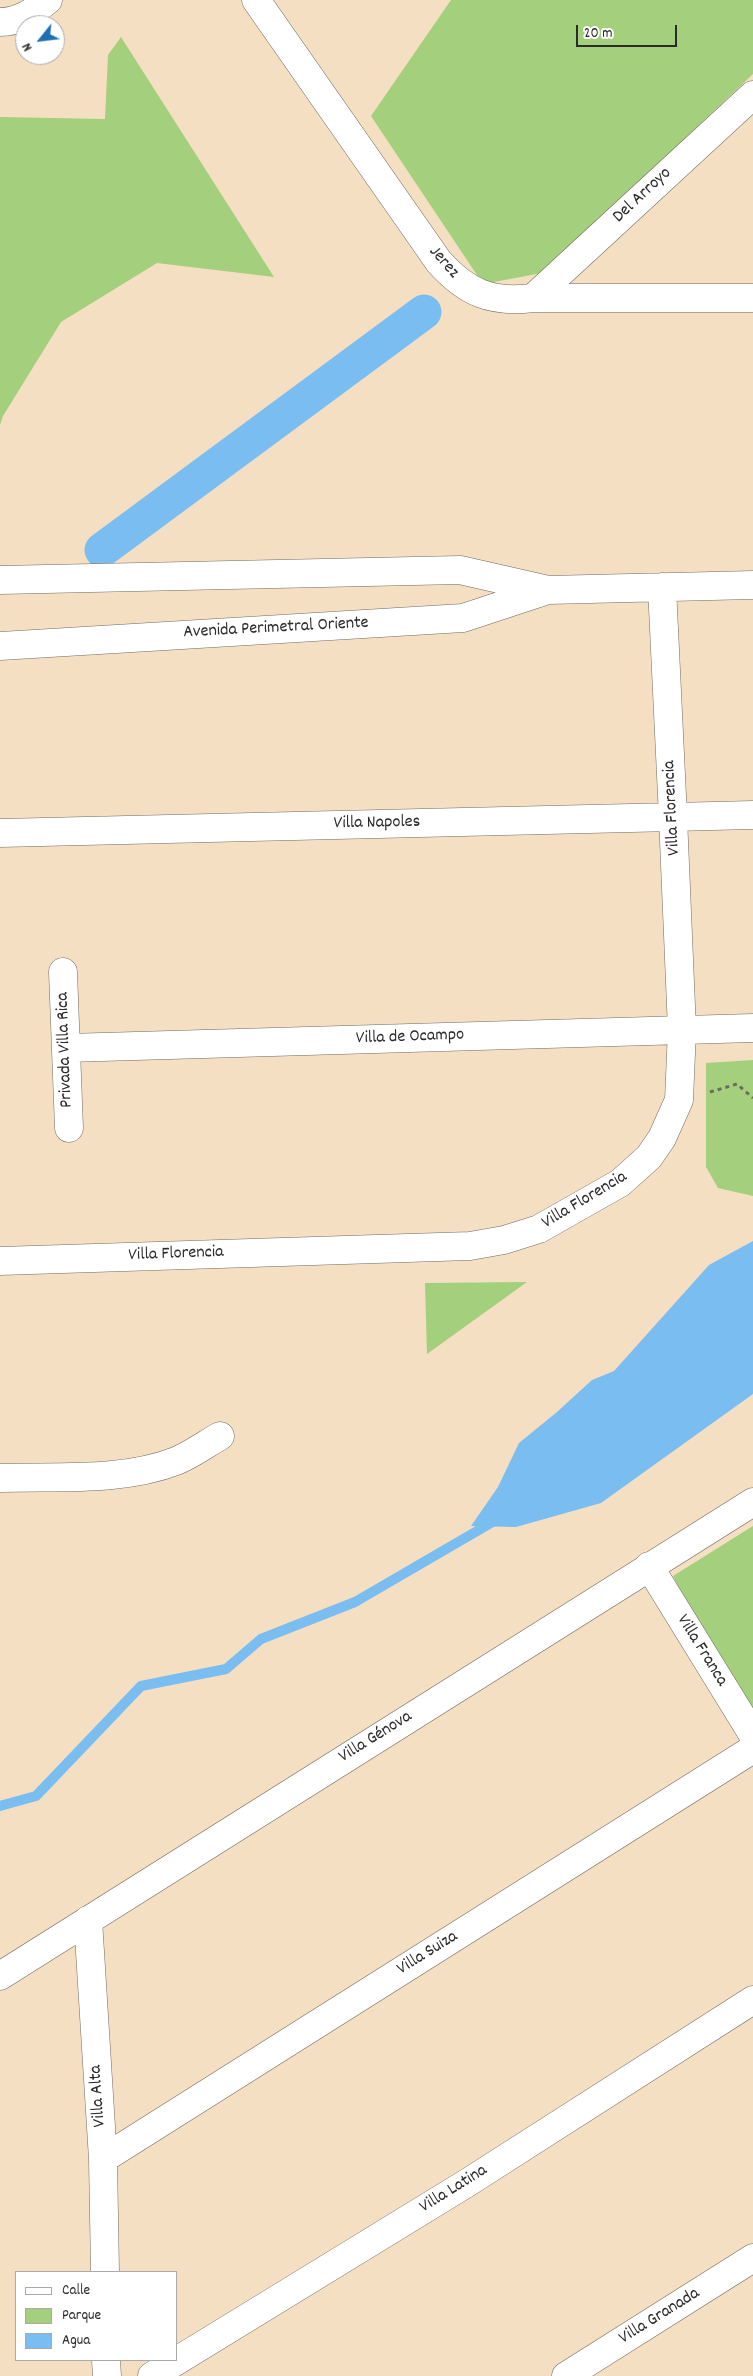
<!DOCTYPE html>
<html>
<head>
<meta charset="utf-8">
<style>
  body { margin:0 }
  #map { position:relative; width:753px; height:2376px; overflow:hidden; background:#f4dfc3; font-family:Dekko,sans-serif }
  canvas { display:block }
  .legend { position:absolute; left:15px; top:2271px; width:162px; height:90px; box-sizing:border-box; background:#fff; border:1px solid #aaa; margin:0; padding:6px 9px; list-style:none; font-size:15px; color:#2b2b2b }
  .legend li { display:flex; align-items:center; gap:10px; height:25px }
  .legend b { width:25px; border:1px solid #aaa }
  .north { position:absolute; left:15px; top:15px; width:50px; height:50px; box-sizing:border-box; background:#fff; border:1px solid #aaa; border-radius:50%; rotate:241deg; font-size:14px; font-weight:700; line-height:20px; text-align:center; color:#2b2b2b }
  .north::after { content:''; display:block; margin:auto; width:18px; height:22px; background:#1f6fb2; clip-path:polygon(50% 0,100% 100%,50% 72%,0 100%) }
  .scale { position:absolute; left:576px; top:25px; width:101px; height:22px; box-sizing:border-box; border:2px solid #2b2b2b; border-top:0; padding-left:6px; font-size:15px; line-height:18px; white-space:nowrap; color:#2b2b2b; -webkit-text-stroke:4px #fff; paint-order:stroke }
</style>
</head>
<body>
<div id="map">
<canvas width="753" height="2376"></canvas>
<ul class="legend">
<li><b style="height:6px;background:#fff"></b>Calle</li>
<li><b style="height:14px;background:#a4cf7c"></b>Parque</li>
<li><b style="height:14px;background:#7abdf0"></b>Agua</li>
</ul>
<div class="north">N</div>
<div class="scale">20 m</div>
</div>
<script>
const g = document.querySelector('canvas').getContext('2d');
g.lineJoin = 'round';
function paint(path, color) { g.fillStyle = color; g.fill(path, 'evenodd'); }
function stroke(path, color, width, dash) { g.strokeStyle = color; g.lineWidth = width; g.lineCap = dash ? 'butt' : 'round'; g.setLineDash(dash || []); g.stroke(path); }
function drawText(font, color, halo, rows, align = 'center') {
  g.font = font + ' Dekko,sans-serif'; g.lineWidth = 4; g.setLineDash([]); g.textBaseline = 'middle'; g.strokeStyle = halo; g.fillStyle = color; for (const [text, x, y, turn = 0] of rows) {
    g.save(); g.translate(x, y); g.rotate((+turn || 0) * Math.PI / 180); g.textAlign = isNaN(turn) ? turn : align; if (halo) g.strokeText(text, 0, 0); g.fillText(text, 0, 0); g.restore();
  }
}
paint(new Path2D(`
  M451,0H753V74L542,273L483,284L371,116Z
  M121,37L274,277L157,263L61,322L3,416L0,425V117L105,119L108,55Z
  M753,1060V1196L718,1188L706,1167V1063Z
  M527,1282L427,1354L425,1283Z
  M753,1526V1721L708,1649L673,1576Z`), '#a4cf7c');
paint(new Path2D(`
  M753,1241V1394L601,1503L516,1527L471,1526L498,1487L519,1443L557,1412L592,1380L614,1371L709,1265Z`), '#7abdf0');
stroke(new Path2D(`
  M0,1806L36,1796L141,1686L226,1669L261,1639L355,1602L496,1520`), '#7abdf0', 10);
stroke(new Path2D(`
  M102,550L424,312`), '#7abdf0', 35);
const minor = new Path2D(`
  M256,0L439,262C467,293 491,303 533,298H753
  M0,22C19,22 33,12 48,0
  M533,298L753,95
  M63,972L69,1128
  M67,1048L753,1028
  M0,1261L470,1246L504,1240L539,1229L620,1183L649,1157L662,1138L679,1100L682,1030L673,817L753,815
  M0,1478C57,1476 122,1482 176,1461C191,1455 206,1444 220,1436
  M649,1566L753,1735
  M88,1920L103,2159L105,2272
  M0,1976L753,1502
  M103,2159L753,1749
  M106,2360L107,2376
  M152,2376L467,2183L753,2000
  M566,2376L753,2258`);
const tertiary = new Path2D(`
  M0,580L460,570L548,590L753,585
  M0,646L463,618L548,590
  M0,833L673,817L662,587`);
stroke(minor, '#716a60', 29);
stroke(tertiary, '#716a60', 29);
stroke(new Path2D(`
  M710,1092L737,1084L753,1098`), '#716a60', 3, [4, 4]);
stroke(minor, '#fff', 28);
stroke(tertiary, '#fff', 28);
drawText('18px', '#2b2b2b', '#fff', [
  ["Del Arroyo",643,196,-43],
  ["Jerez",443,263,49],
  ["Avenida Perimetral Oriente",276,629,-3],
  ["Villa Florencia",673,808,-93],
  ["Villa Napoles",377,824,-1],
  ["Villa de Ocampo",410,1038,-2],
  ["Privada Villa Rica",66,1050,-92],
  ["Villa Florencia",585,1201,-31],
  ["Villa Florencia",176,1255,-2],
  ["Villa Franca",701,1651,58],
  ["Villa Génova",376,1738,-32],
  ["Villa Suiza",428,1954,-32],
  ["Villa Alta",99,2096,-94],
  ["Villa Latina",454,2190,-32],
  ["Villa Granada",660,2317,-32]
]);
</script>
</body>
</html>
